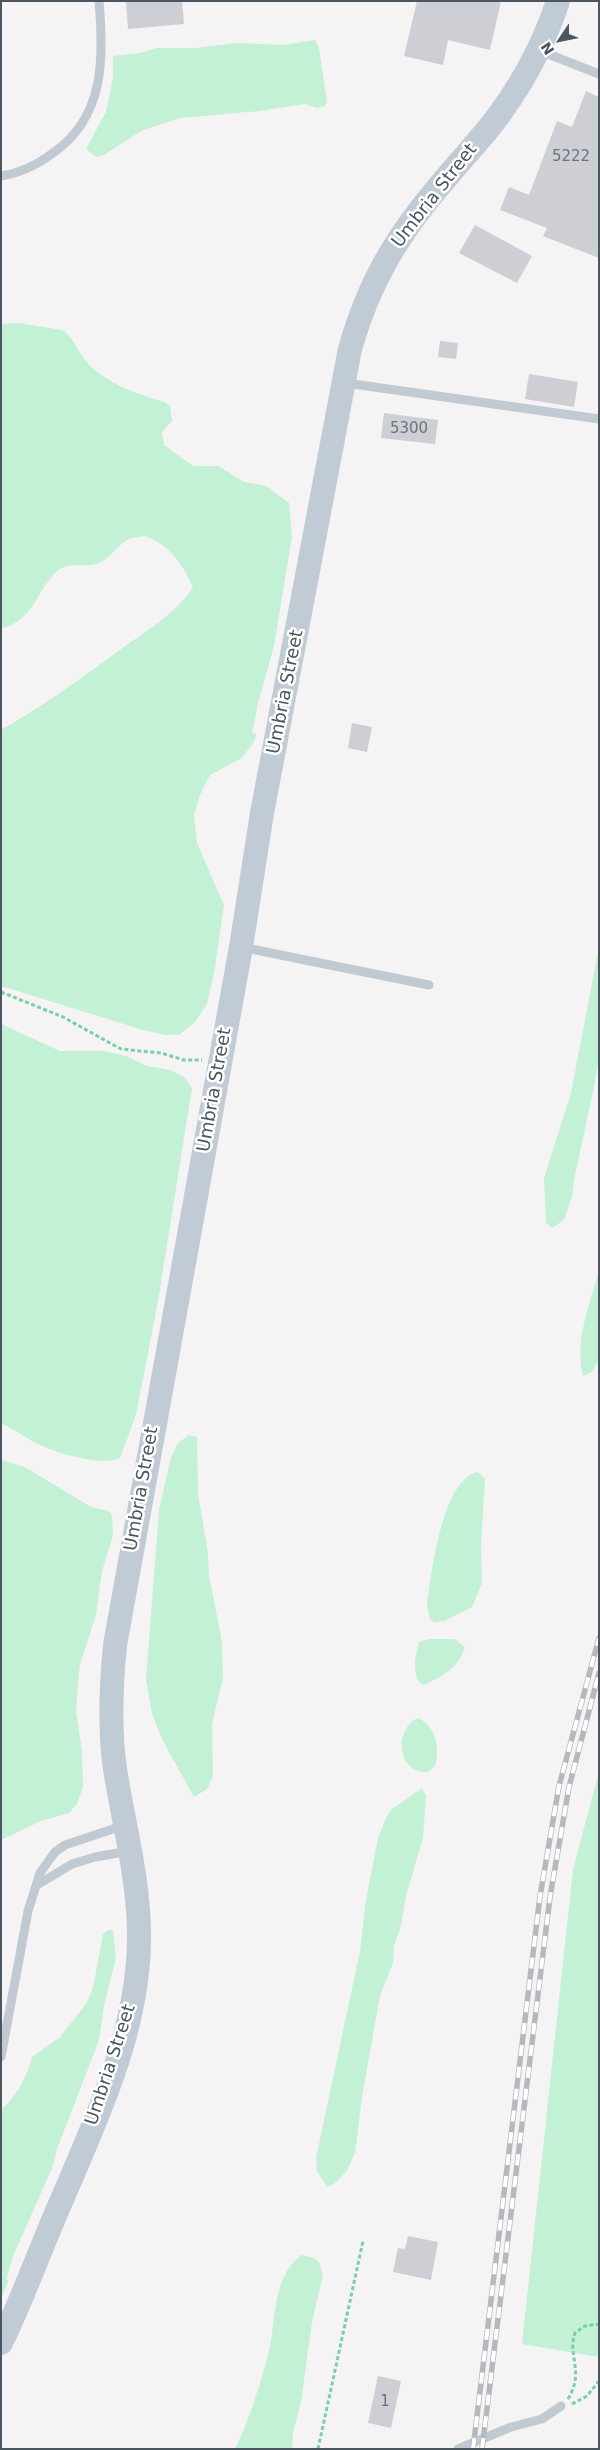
<!DOCTYPE html>
<html>
<head>
<meta charset="utf-8">
<style>
  body { margin:0 }
  #map { position:relative; width:600px; height:2450px; overflow:hidden; background:#f5f3f3; font-family:"DejaVu Sans",sans-serif }
  canvas { display:block }
  .frame { position:absolute; inset:0; border:2px solid #4a5661; pointer-events:none }
  .north { position:absolute; left:535px; top:15px; width:50px; height:50px; -webkit-text-stroke:4px #fff; paint-order:stroke; rotate:236deg; font-size:14px; font-weight:700; line-height:20px; text-align:center; color:#4a5661 }
  .north::after { content:''; display:block; margin:auto; width:18px; height:22px; background:#4a5661; clip-path:polygon(50% 0,100% 100%,50% 72%,0 100%) }
</style>
</head>
<body>
<div id="map">
<canvas width="600" height="2450"></canvas>
<div class="frame"></div>
<div class="north">N</div>
</div>
<script>
const g = document.querySelector('canvas').getContext('2d');
g.lineJoin = 'round';
function paint(path, color) { g.fillStyle = color; g.fill(path, 'evenodd'); }
function stroke(path, color, width, dash) { g.strokeStyle = color; g.lineWidth = width; g.lineCap = dash ? 'butt' : 'round'; g.setLineDash(dash || []); g.stroke(path); }
function drawText(font, color, halo, rows, align = 'center') {
  g.font = font + ' "DejaVu Sans",sans-serif'; g.lineWidth = 5; g.setLineDash([]); g.textBaseline = 'middle'; g.strokeStyle = halo; g.fillStyle = color; for (const [text, x, y, turn = 0] of rows) {
    g.save(); g.translate(x, y); g.rotate((+turn || 0) * Math.PI / 180); g.textAlign = isNaN(turn) ? turn : align; if (halo) g.strokeText(text, 0, 0); g.fillText(text, 0, 0); g.restore();
  }
}
paint(new Path2D(`
  M315,40L319,48L327,102L325,106L317,108L305,104L259,111L180,118L141,131L104,155L96,157L86,149L106,112L113,78V56L140,53L156,48H195L236,43L283,45Z
  M19,323L62,330C74,337 77,351 86,361C104,383 139,395 165,402L170,406L172,421L162,432L164,445L193,466H218L244,482L266,486L289,503L292,536L283,592L274,646L258,703L252,734L256,733L255,740L242,758L210,775L200,795L194,815L197,843L224,905L214,974L207,1004L195,1022L179,1035H165L143,1030L1,986V730C43,706 82,678 121,649C146,631 176,614 193,587C183,565 169,543 144,536C140,537 134,537 129,539C118,545 110,558 99,563C85,569 68,560 56,572C35,593 35,619 1,629V324Z
  M599,947V1057L594,1087L575,1175L572,1197L564,1220L552,1228L546,1223L544,1178L571,1093Z
  M1,1024L60,1051H104L126,1056L147,1066L170,1070L184,1077L192,1088L158,1301L136,1415L120,1458C100,1467 54,1452 36,1443C24,1437 13,1428 1,1423Z
  M599,1271V1359L592,1372L583,1376C574,1342 590,1303 599,1271Z
  M189,1435L197,1437L198,1494L208,1553L209,1575L222,1642L223,1678L212,1724L213,1776L207,1789L194,1797L162,1739L152,1714L146,1679L159,1510L171,1457L178,1443Z
  M1,1460L25,1467L91,1507L109,1511L112,1516L113,1535L102,1571L96,1615L80,1664L78,1683L76,1712L82,1751L83,1787L77,1804L69,1813L41,1821L1,1840Z
  M478,1472L485,1479L481,1546L482,1583L472,1607L444,1621L434,1622L430,1619L427,1605C431,1576 442,1478 478,1472Z
  M455,1639L465,1648C458,1668 442,1677 423,1685C410,1675 416,1655 419,1642L429,1639Z
  M419,1718C436,1728 440,1748 435,1766L428,1772C397,1775 393,1727 419,1718Z
  M599,1772V2357L522,2344L573,1869Z
  M422,1788L426,1796L423,1838L406,1896L401,1926L394,1946L393,1963L380,1996L362,2097L355,2153L347,2171L334,2184L327,2187L317,2171L316,2158L360,1951L366,1900L378,1838L386,1818L392,1809Z
  M108,1930H113L116,1958L104,2005L99,2040L57,2149L53,2166L13,2256L7,2277L8,2282L1,2298V2110C17,2095 27,2077 32,2057L60,2037L86,2004L93,1988L103,1934Z
  M301,2255L314,2258L319,2262L323,2275L312,2322L301,2402L293,2432L292,2449H235C249,2421 259,2388 267,2359C277,2326 270,2279 301,2255Z`), '#c3f1d5');
paint(new Path2D(`
  M126,1H182L184,24L128,29Z
  M417,1H501L490,50L448,40L443,65L404,56Z
  M586,91L599,97V258L543,236L547,228L500,210L509,187L529,195L557,121L572,127Z
  M475,225L532,256L517,283L459,253Z
  M440,341L458,343L456,359L438,357Z
  M529,374L578,382L574,407L525,399Z
  M384,413L438,420L435,444L381,438Z
  M352,723L372,727L367,752L348,748Z
  M408,2236L438,2242L431,2280L393,2272L398,2248L405,2249Z
  M378,2376L401,2381L391,2428L368,2423Z`), '#cdcfd5');
stroke(new Path2D(`
  M1,992L63,1017L121,1049L161,1053L184,1060H202
  M568,2399C585,2371 567,2356 575,2333L585,2326L599,2324
  M572,2404L587,2396L599,2381
  M318,2449L363,2241`), '#7ad0a6', 3, [4, 2.5]);
stroke(new Path2D(`
  M538,50L599,74
  M1,176C21,173 37,165 53,153C105,117 104,58 99,1
  M346,383L599,419
  M241,947L429,985
  M37,1885L72,1864L95,1857L129,1851
  M1,2057L28,1911L40,1873L55,1852L65,1845L125,1825
  M458,2449L511,2427L542,2419L561,2406`), '#c1cad2', 9);
stroke(new Path2D(`
  M1,2343C22,2300 38,2255 57,2211C93,2126 138,2035 139,1941C140,1883 124,1826 115,1769C109,1728 111,1686 115,1645L241,947L262,813L350,349C361,310 378,271 400,238C426,198 459,164 489,128C519,90 543,47 558,1`), '#c1cbd6', 24);
const rail = new Path2D(`
  M473,2449L540,1896L559,1786L599,1638
  M482,2449L550,1897L569,1787L599,1673`);
stroke(rail, '#b5b8bd', 5.5);
stroke(rail, '#fff', 4, [11]);
drawText('15px', '#6b747e', null, [
  ["5222",571,157],
  ["5300",409,429],
  ["1",385,2402]
]);
drawText('18px', '#4a5661', '#fff', [
  ["Umbria Street",435,196,-52],
  ["Umbria Street",286,692,-79],
  ["Umbria Street",215,1090,-80],
  ["Umbria Street",142,1489,-80],
  ["Umbria Street",111,2065,-72]
]);
</script>
</body>
</html>
